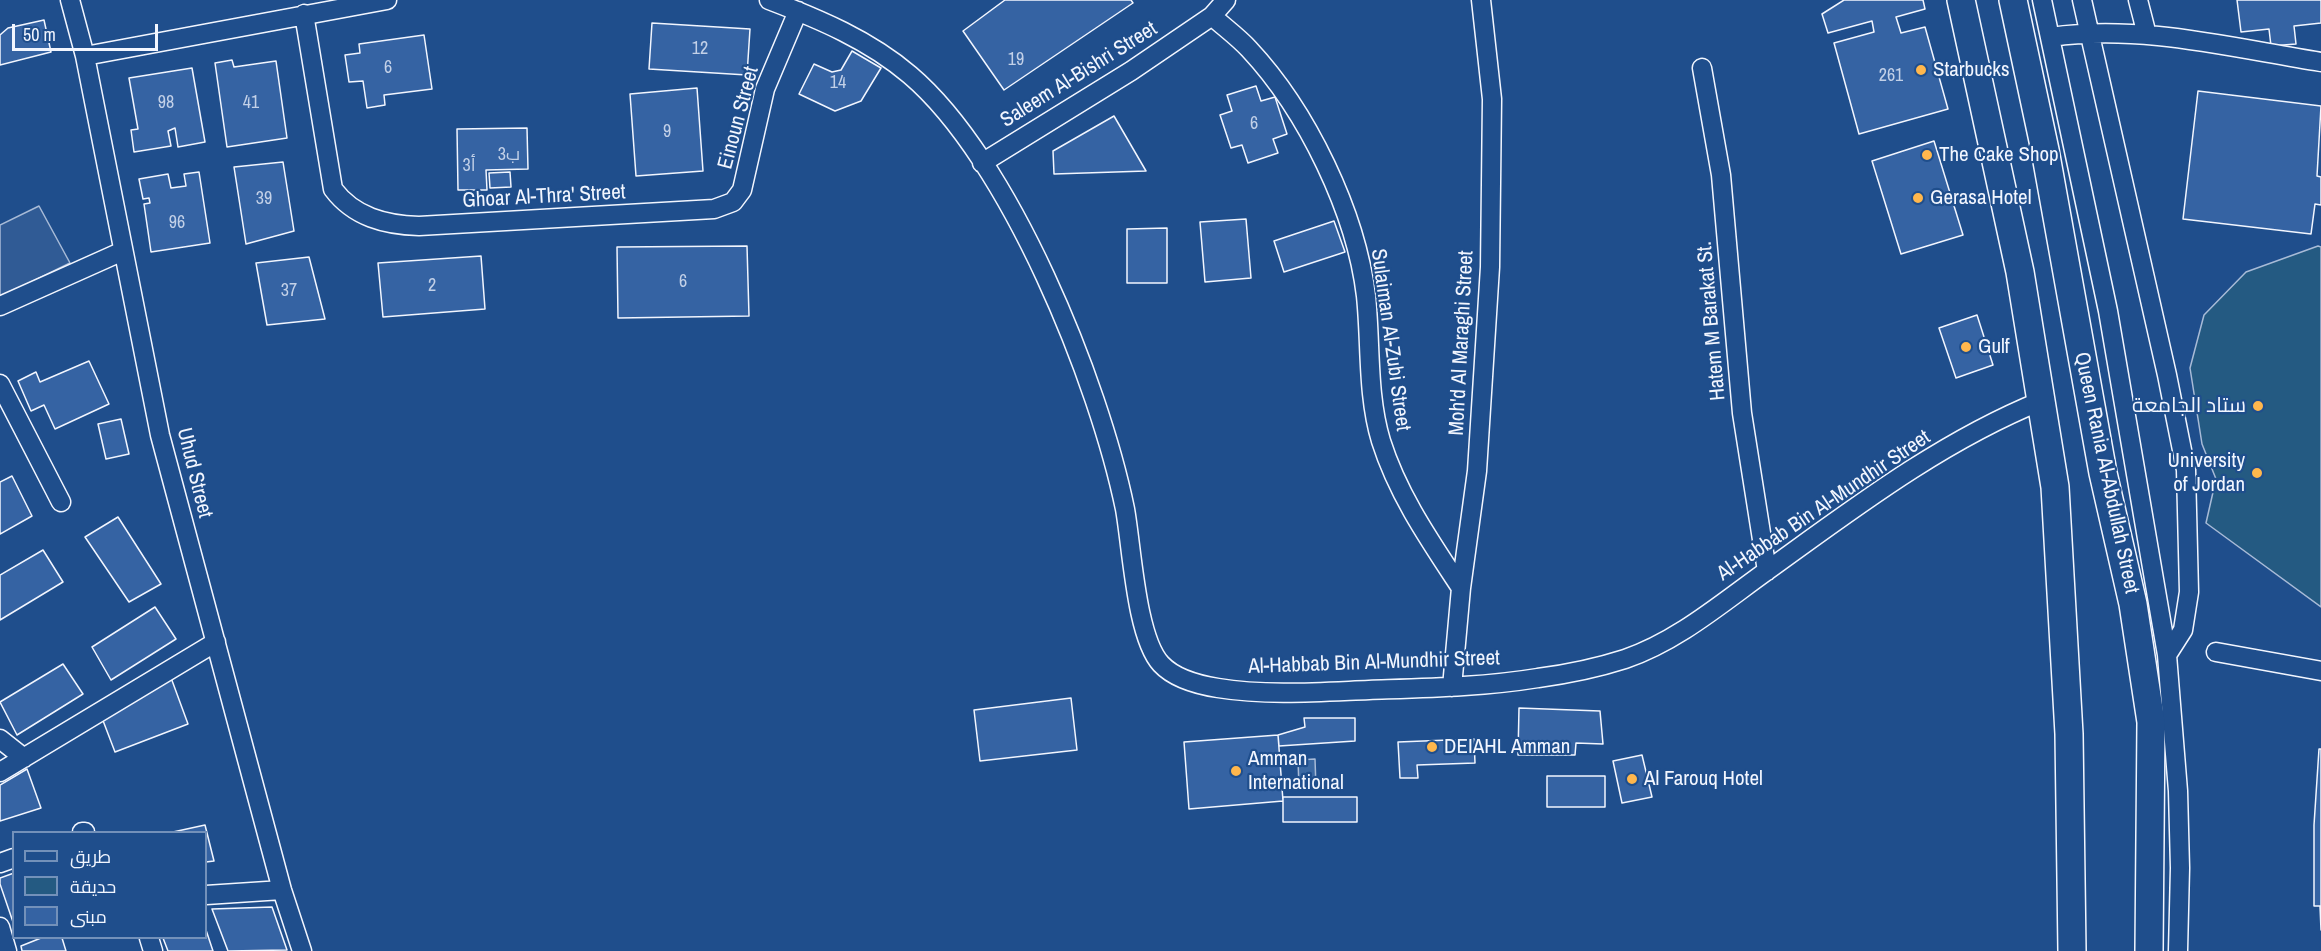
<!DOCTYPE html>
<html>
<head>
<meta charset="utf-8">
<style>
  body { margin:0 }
  #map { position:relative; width:2321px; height:951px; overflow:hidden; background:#1f4e8c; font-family:"Archivo Narrow",Cairo,sans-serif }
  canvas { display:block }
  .legend { position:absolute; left:12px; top:831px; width:195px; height:108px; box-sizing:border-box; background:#1f4e8c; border:2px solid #7391ba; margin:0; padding:8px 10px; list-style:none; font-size:18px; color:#f2f6ff }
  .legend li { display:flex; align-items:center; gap:12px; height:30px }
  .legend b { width:30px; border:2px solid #7391ba }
  .scale { position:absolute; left:12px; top:24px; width:146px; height:27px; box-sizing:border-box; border:3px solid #f2f6ff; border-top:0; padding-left:8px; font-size:18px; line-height:21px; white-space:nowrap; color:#f2f6ff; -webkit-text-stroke:4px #1f4e8c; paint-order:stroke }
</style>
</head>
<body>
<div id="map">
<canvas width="2321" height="951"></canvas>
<ul class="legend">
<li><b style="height:8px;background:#1f4e8c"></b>طريق</li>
<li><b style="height:16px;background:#245a82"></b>حديقة</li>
<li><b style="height:16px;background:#3563a3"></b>مبنى</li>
</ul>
<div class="scale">50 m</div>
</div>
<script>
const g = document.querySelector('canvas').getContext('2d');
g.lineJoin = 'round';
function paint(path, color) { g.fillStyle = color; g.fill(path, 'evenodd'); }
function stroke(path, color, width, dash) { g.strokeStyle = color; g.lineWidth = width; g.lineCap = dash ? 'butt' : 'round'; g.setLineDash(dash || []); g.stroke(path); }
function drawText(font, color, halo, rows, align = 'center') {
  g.font = font + ' "Archivo Narrow",Cairo,sans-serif'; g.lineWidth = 4.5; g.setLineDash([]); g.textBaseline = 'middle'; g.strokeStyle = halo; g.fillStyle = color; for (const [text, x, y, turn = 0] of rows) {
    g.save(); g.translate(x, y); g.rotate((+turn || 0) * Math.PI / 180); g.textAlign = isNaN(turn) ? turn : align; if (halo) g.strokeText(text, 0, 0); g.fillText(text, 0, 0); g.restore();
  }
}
const green = new Path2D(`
  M2318,246L2321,247V607L2206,523L2216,479L2202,444L2190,368L2204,315L2246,272Z`);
paint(green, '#245a82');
stroke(green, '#a8bbd7', 1.5);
const parking = new Path2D(`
  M39,206L70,263L0,297V225Z`);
paint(parking, '#305b95');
stroke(parking, '#a8bbd7', 1.5);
const water = new Path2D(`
  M1315,759L1316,788H1299L1298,760Z`);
paint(water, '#3b69a3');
stroke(water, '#a8bbd7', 1.5);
const building = new Path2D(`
  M1005,0H1131L1133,3L1004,90L963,31Z
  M1844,0H1923L1925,9L1896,17L1901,33L1925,27L1948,109L1859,134L1834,43L1874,32L1872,21L1828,33L1822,14Z
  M2237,0H2321V23L2294,26L2296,44L2271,46L2269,29L2241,32Z
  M44,20L51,52L0,65V35L8,28Z
  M652,23L750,29L747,75L649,69Z
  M424,35L432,89L384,95L385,105L367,108L363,81L349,82L345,55L360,53L359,44Z
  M852,51L881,68L861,101L835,111L799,94L814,64L832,72L841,70Z
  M232,60L234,67L276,61L287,138L227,147L215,63Z
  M192,68L205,142L178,147L175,128L168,131L171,146L134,152L131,130L138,129L129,78Z
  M1256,86L1261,101L1275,97L1287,134L1273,139L1278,153L1248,163L1242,145L1231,148L1220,115L1232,111L1227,95Z
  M697,88L703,171L636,176L630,94Z
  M2198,91L2321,106L2317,176L2321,177V205L2315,204L2311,234L2183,219Z
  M1114,116L1146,171L1054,174L1053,151Z
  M527,128L528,169L486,170L487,190H458L457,129Z
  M1934,141L1963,235L1901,254L1872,161Z
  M283,162L294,231L246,244L234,167Z
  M199,172L210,243L151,252L144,204L150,203L149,198L143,199L139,179L168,174L171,188L186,186L184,174Z
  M510,172L511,187L490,188L489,173Z
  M1246,219L1251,278L1205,282L1200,222Z
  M1334,221L1345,252L1284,272L1274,241Z
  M1167,228V283H1127V229Z
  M747,246L749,316L618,318L617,247Z
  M481,256L485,309L383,317L378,263Z
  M309,257L325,319L267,325L256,263Z
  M1977,315L1993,365L1956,378L1939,328Z
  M89,361L109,404L55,429L44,405L31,411L18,381L36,372L40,382Z
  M121,419L129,454L106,459L98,424Z
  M12,476L32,516L0,534V482Z
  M118,517L161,584L129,602L85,537Z
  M43,550L63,582L0,620V575Z
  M155,607L176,639L111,680L92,647Z
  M63,664L83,694L17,735L0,702Z
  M170,675L188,724L115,752L102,718Z
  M1071,698L1077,750L980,761L974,710Z
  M1519,708L1600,711L1603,744L1576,743L1575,755H1518Z
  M1304,718H1355V741L1279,746L1278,735L1305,727Z
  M1278,735L1283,801L1189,809L1184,742Z
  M1474,739L1475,763L1417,765L1418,778H1400L1398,742Z
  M2319,749H2321V930L2320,906H2314V825Z
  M1642,755L1652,797L1622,803L1613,761Z
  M27,769L41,808L0,821V785Z
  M1547,776H1605V807H1547Z
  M1283,797H1357V822H1283Z
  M205,825L214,861L206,862V832H173Z
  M14,873V925L0,884V878Z
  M272,907L287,950L228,951L212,909Z
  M206,930L213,951H168L163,938H206Z
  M41,938H62L66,951H22L21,946Z`);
paint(building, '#3563a3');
stroke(building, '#f2f6ff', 1.5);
const minor = new Path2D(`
  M70,0L85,56L160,435L282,890L302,951
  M769,0C819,19 869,40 910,75C1010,160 1099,382 1125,509C1132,548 1136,637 1161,664C1174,678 1199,685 1218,688C1267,696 1320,692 1369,690C1426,688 1483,687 1538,678C1568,674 1597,668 1625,659C1678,641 1723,602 1768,570C1854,508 1942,441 2041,401
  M2042,0L2108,311L2167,655L2178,791L2180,868L2178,951
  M2082,0L2167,375L2186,470L2189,592L2183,630L2167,655
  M2138,0L2147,35
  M304,14L333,189C354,217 385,225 419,226L714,209L733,202L742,190L765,89L798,11
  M1212,16C1224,27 1238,37 1249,49C1307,111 1356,212 1366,296C1371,344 1367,395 1381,441C1398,495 1430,541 1461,588
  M2051,37C2141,24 2232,48 2321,62
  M85,56L387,0
  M1702,68L1721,175L1742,413L1767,571
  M982,163L1131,71L1212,16L1226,0
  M0,306L123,251
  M0,384L61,502
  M2216,652L2321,671
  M1452,687L1461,588L1477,471L1490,267L1492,99L1481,0
  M0,739L24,758
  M0,772L216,642
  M82,832H85
  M0,863L14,858
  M206,895L282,890
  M0,927L7,951
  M149,938L153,951`);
const primary = new Path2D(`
  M1961,0L2020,272L2055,487L2069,734L2072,951
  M2013,0L2045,150L2103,473L2133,604L2151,722L2149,951`);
stroke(minor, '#f2f6ff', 21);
stroke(primary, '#f2f6ff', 30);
stroke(minor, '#1f4e8c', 18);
stroke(primary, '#1f4e8c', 27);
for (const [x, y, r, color] of [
  [1921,70,6,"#ffb74d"],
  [1927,155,6,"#ffb74d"],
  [1918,198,6,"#ffb74d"],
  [1966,347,6,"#ffb74d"],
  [2258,406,6,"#ffb74d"],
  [2257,473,6,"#ffb74d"],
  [1432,747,6,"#ffb74d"],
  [1236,771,6,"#ffb74d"],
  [1632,779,6,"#ffb74d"]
]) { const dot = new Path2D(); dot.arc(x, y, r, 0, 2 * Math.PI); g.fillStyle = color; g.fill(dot); stroke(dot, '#1f4e8c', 2); }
drawText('18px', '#c3d1e8', null, [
  ["12",700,49],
  ["19",1016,60],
  ["6",388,68],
  ["261",1891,76],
  ["14",838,83],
  ["98",166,103],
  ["41",251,103],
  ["6",1254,124],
  ["9",667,132],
  ["3ب",509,155],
  ["3أ",469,166],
  ["39",264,199],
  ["96",177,223],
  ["6",683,282],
  ["2",432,286],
  ["37",289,291]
]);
drawText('21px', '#f2f6ff', '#1f4e8c', [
  ["Starbucks",1933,70],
  ["The Cake Shop",1939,155],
  ["Gerasa Hotel",1930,198],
  ["Gulf",1978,347],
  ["ستاد الجامعة",2246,406,"right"],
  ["University",2245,461,"right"],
  ["of Jordan",2245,485,"right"],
  ["DEIAHL Amman",1444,747],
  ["Amman",1248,759],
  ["International",1248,783],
  ["Al Farouq Hotel",1644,779]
], 'left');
drawText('21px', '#f2f6ff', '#1f4e8c', [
  ["Saleem Al-Bishri Street",1079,75,-32],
  ["Einoun Street",739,118,-75],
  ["Ghoar Al-Thra' Street",544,197,-3],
  ["Hatem M Barakat St.",1712,321,-95],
  ["Sulaiman Al-Zubi Street",1390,340,82],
  ["Moh'd Al Maraghi Street",1462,343,-87],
  ["Uhud Street",194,473,76],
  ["Queen Rania Al-Abdullah Street",2106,473,78],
  ["Al-Habbab Bin Al-Mundhir Street",1824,506,-34],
  ["Al-Habbab Bin Al-Mundhir Street",1374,663,-2]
]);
</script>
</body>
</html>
